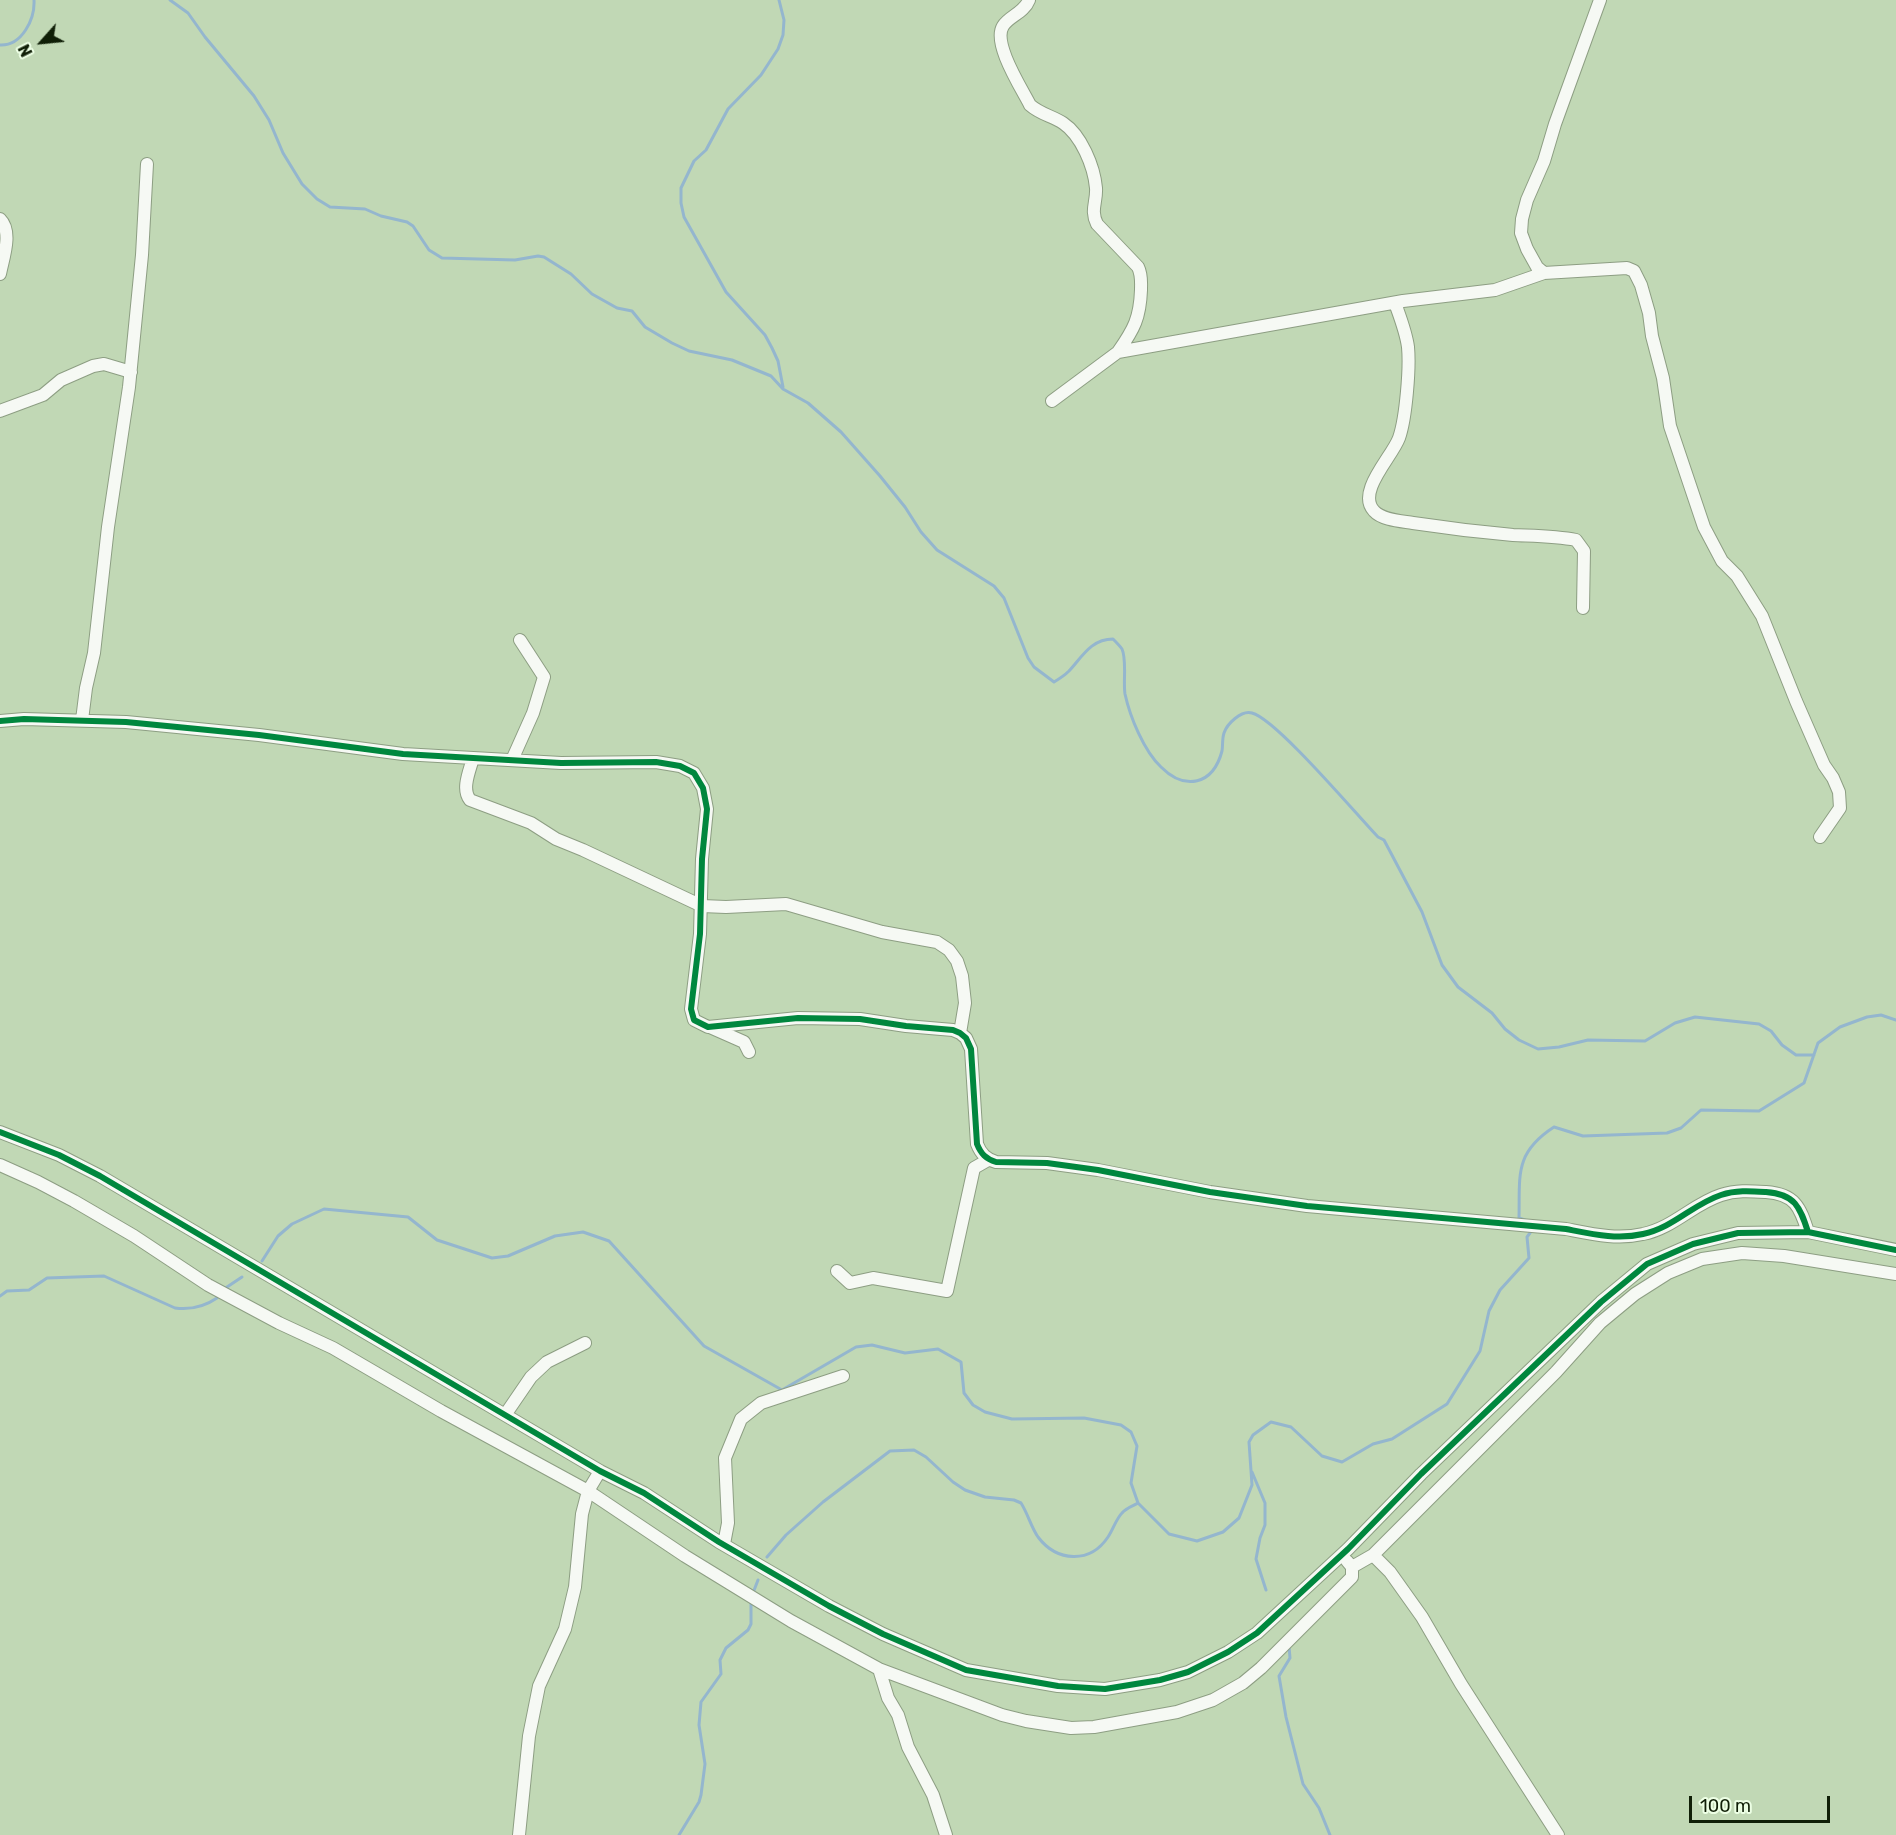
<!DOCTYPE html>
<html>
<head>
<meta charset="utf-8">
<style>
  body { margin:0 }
  #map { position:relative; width:1896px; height:1835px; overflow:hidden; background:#c1d8b5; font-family:Rubik,sans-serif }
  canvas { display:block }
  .north { position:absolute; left:12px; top:12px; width:60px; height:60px; -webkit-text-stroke:4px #edffe5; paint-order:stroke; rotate:243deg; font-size:16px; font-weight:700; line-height:24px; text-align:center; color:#101f07 }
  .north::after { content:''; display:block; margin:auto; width:21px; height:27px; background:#101f07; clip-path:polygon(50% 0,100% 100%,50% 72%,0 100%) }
  .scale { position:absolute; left:1689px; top:1796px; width:141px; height:27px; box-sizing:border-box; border:3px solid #101f07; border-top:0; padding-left:8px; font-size:18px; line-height:21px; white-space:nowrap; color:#101f07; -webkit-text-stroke:4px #edffe5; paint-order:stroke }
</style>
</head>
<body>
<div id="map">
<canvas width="1896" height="1835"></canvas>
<div class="north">N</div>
<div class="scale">100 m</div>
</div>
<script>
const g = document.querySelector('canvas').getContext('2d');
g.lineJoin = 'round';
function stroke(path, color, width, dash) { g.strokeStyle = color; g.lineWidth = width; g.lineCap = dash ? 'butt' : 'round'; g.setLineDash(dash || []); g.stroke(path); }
stroke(new Path2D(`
  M170,0L188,13L205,37L254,96L269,120L283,153L302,184L317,199L330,207L365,209L381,216L407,222L413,226L429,250L442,258L515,260L538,256L544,257L571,274L592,294L617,308L632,311L645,327L672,343L689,351L732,360L771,376L783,389L808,403L841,432L880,476L905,507L921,532L937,550L994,586L1004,598L1028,658L1034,667L1054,682C1059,679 1065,675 1069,671C1082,657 1091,639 1113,639C1116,642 1120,646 1122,649C1127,660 1123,682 1125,694C1130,717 1144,751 1161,767C1185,791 1213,785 1222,751C1223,745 1222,739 1224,733C1227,724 1241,710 1252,713C1276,719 1356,814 1378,837L1384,840L1422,912L1442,965L1458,987L1492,1013L1505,1029L1519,1040L1538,1049L1559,1047L1588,1040L1645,1041L1675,1023L1695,1017L1759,1024L1771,1031L1782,1045L1796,1055H1814
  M779,0L784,20L783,35L778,49L761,75L728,109L706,150L694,161L681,188V203L684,217L726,292L765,335L772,348L778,361L783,387
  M0,45C22,46 35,19 34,0
  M1525,1220L1519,1218C1520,1175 1514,1153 1554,1127L1583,1136L1667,1133L1681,1128L1701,1110L1759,1111L1804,1083L1818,1043L1840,1027L1867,1017L1881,1015L1896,1020
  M262,1261L278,1236L292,1224L324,1209L408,1217L437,1240L492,1258L508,1256L555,1236L583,1232L609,1241L704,1346L782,1390L856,1347L872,1345L905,1353L938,1349L961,1362L964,1393L973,1405L985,1412L1012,1419L1084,1418L1121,1425L1131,1432L1137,1446L1131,1483L1138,1503L1169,1534L1197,1541L1223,1532L1239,1518L1252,1485L1249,1442L1253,1435L1271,1422L1291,1427L1322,1456L1342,1462L1373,1444L1392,1439L1447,1404L1480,1351L1489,1311L1500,1290L1529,1258L1527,1237L1530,1233
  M224,1289L242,1277
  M0,1296L7,1291L29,1290L47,1278L104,1276L175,1308C191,1310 204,1307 217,1298
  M1252,1472L1265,1503V1525L1260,1538L1256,1559L1266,1590
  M767,1557L786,1535L823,1502L890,1451L914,1450L926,1457L953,1482L965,1490L985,1497L1014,1500L1021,1503C1028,1514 1031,1527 1038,1537C1057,1562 1090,1564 1108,1537C1113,1530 1116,1519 1122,1513C1126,1508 1133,1506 1138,1503
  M753,1593L758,1580
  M1289,1646L1290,1658L1279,1676L1286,1717L1303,1784L1319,1808L1330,1835
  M679,1835L699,1802L701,1795L705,1764L699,1725L701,1702L721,1674L720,1660L726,1648L748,1630L751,1624V1602`), '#94b6ce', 3);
const street = new Path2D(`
  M1029,0C1024,13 1009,16 1003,26C992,43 1022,89 1030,105C1040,114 1052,116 1063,123C1081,135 1094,166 1096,188C1097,202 1090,210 1097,224L1138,267C1142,275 1141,282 1141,290C1140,318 1134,329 1118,352
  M1600,0L1555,124L1544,161L1527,200L1522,219L1521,233L1527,249L1537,267L1544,273L1627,268L1634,271L1641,285L1649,313L1652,336L1663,378L1670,426L1704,527L1722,561L1737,576L1762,616L1796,701L1824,765L1833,778L1839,792L1840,808L1820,837
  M0,219C13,232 3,258 0,274
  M1395,303C1400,317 1406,332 1408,347C1410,368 1406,418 1399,438C1392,457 1356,492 1374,511C1382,520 1401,521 1413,523C1446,528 1479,532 1513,535C1534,536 1556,536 1576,540L1584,551L1583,608
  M1052,401L1118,352L1403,301L1495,290L1544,273
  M0,411L43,395L61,380L93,366L104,364L131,372
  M82,720L86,688L94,653L108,527L129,387L142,255L147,164
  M0,721L24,719L126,722L259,735L403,754L561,763L656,762L680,766L694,773L703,788L707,809L702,859L700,934L691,1009L694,1020L708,1027L798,1018L860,1019L906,1026L953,1030L960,1033L966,1038L971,1049L977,1144C981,1154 986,1159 996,1162L1047,1163L1098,1170L1210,1192L1307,1206L1566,1229C1592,1234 1617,1240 1643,1234C1673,1228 1693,1204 1721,1195C1736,1190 1750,1191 1766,1192C1795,1194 1800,1207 1808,1232
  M473,758C470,770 461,789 470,800L531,823L556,839L583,850L702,906L726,907L786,904L882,932L937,942L949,950L957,961L962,976L965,1003L960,1033
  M512,760L533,713L544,677L520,640
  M710,1027L744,1042L749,1052
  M0,1132L59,1155L100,1176L600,1471L644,1493L719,1542L829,1606L883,1634L966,1670L1058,1686L1105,1689L1160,1680L1188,1672L1228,1652L1257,1633L1348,1549L1421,1474L1601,1302L1647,1264L1693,1244L1738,1233L1808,1232L1896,1250
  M0,1165L38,1182L74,1201L134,1236L208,1285L279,1323L333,1348L441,1411L588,1491L685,1556L791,1621L879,1669L1002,1715L1026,1721L1071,1728L1094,1727L1177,1712L1213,1700L1243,1683L1261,1668L1352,1577V1567
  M837,1271L850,1283L873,1278L947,1291L974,1168L988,1160
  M505,1415L531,1377L547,1362L585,1343
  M724,1544L728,1523L725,1458L741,1419L761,1403L843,1376
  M1373,1555L1390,1572L1422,1617L1461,1684L1558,1835
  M1347,1561L1352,1567L1373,1555L1556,1372L1600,1323L1635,1294L1668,1273L1702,1259L1742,1253L1784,1256L1896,1274
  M879,1669L888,1698L898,1715L908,1747L933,1795L946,1835
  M519,1835L529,1736L539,1686L565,1629L575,1587L582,1514L588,1491L600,1471`);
stroke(street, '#8d9e83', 14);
stroke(street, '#f6f9f4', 12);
stroke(new Path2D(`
  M0,721L24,719L126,722L259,735L403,754L561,763L656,762L680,766L694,773L703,788L707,809L702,859L700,934L691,1009L694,1020L708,1027L798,1018L860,1019L906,1026L953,1030L960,1033L966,1038L971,1049L977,1144C981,1154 986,1159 996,1162L1047,1163L1098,1170L1210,1192L1307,1206L1566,1229C1592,1234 1617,1240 1643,1234C1673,1228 1693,1204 1721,1195C1736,1190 1750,1191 1766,1192C1795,1194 1800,1207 1808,1232
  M0,1132L59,1155L100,1176L600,1471L644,1493L719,1542L829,1606L883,1634L966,1670L1058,1686L1105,1689L1160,1680L1188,1672L1228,1652L1257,1633L1348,1549L1421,1474L1601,1302L1647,1264L1693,1244L1738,1233L1808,1232L1896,1250`), '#00873e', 6);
</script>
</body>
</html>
